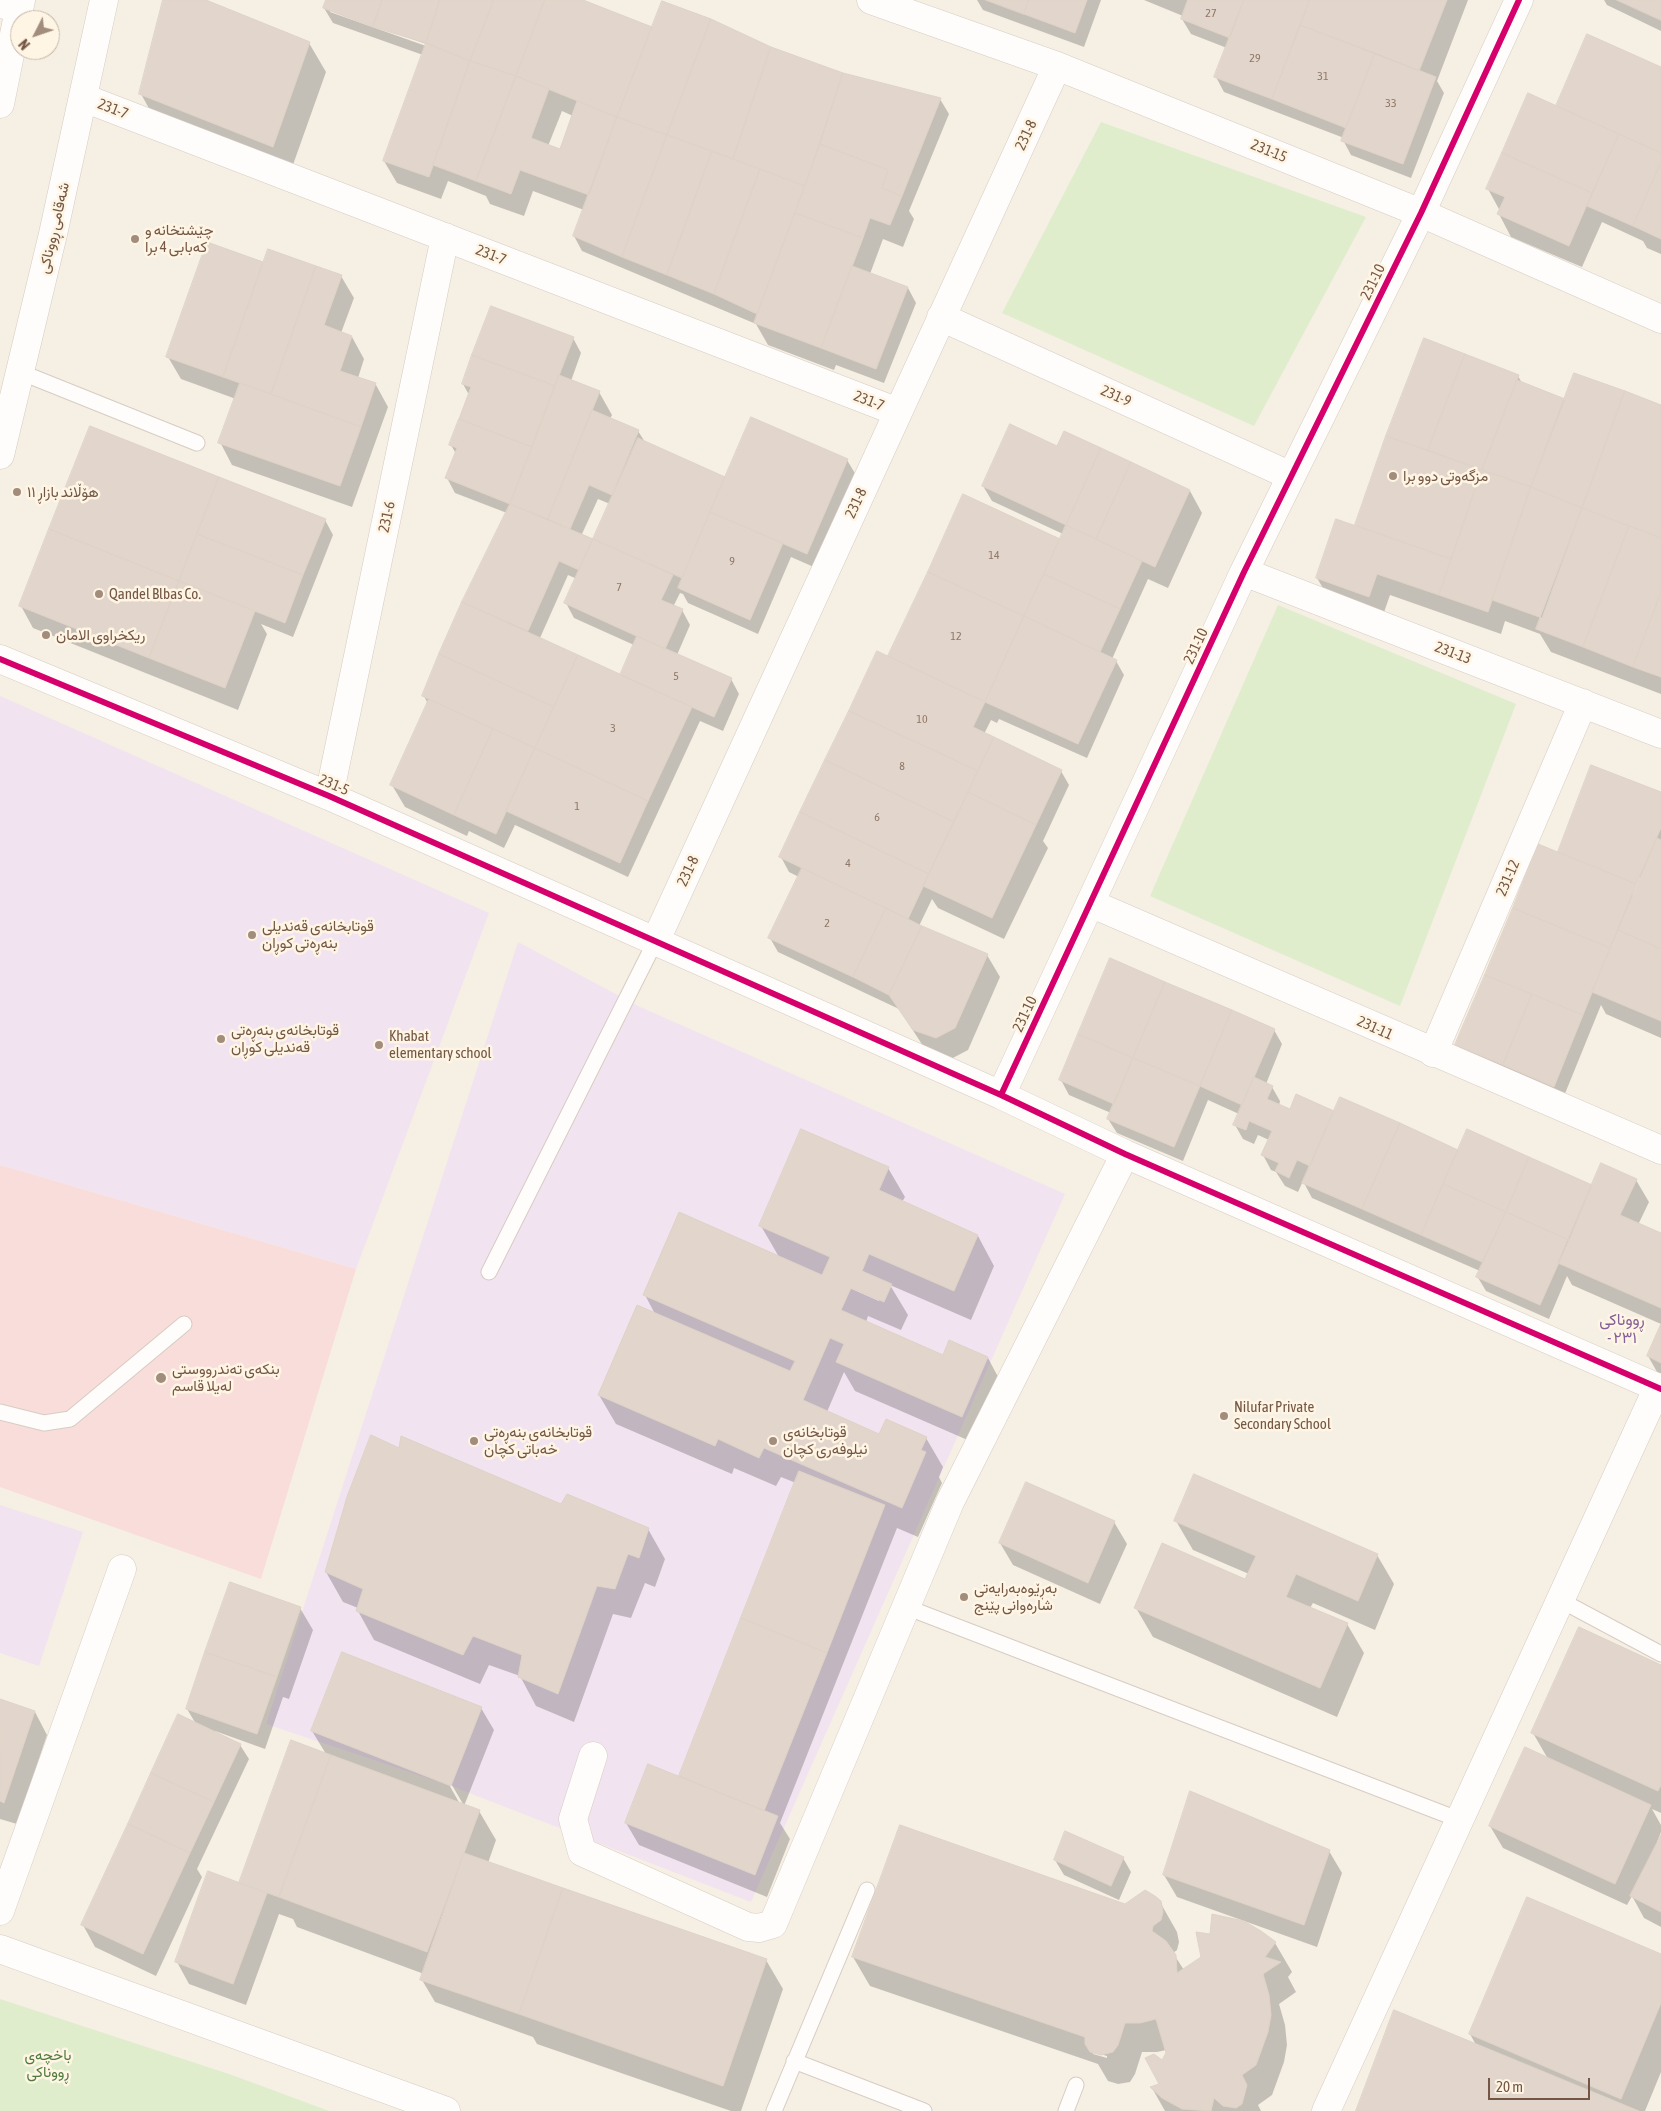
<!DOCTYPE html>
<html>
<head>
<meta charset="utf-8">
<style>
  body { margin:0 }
  #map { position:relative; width:1661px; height:2111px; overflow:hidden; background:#f6efe4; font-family:"Asap Condensed",sans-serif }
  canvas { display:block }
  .north { position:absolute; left:10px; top:10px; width:50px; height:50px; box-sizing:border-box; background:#fff5e4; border:1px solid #c7b5a4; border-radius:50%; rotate:229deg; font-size:14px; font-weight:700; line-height:20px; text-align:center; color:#745644 }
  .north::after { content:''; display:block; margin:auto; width:18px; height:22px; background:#a28c7c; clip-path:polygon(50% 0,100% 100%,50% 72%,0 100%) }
  .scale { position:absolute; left:1488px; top:2078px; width:102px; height:22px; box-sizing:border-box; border:2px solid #745644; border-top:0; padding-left:6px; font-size:15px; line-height:18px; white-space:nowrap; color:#745644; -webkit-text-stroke:4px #fff5e4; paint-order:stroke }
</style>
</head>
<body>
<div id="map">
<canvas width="1661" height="2111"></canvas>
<div class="north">N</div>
<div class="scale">20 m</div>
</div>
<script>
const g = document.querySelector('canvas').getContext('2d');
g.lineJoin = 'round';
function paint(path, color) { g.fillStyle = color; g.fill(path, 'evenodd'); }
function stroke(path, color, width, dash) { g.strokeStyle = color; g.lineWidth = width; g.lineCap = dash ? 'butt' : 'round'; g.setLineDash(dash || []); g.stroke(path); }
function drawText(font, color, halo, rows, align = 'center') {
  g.font = font + ' "Asap Condensed",Vazirmatn,sans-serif'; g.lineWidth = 5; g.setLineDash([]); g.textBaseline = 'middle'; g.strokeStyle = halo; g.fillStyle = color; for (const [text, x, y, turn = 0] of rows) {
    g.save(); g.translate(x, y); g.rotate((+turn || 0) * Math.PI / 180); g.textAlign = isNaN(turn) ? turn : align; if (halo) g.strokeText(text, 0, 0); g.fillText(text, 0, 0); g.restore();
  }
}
paint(new Path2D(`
  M0,696L489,913L356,1269L0,1165Z
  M518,942L640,1007L1065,1194L751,1902L451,1786L266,1724Z
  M0,1505L83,1532L39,1666L0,1653Z`), '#f2e3f0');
paint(new Path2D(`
  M0,1165L356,1269L261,1579L0,1487Z`), '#f9dddb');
paint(new Path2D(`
  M1101,122L1366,217L1254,426L1002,313Z
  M1278,605L1516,704L1400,1006L1150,896Z
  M0,1999L232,2075L329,2111H0Z`), '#e0edcd');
paint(new Path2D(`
  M164,0H203L309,43L326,72L289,176L157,123L141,94Z
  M327,0H580L653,28L771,48L843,74L940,99L949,114L909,211L914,219L903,247L883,239L870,274L908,288L916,303L884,383L836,365L834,370L768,345L756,324L582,251L574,236L584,210L533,191L524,216L490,204L486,196L448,181L441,199L397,183L384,161L423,55L333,23L324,8ZM330,10L426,44V46L330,12ZM562,111L573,116L561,151L548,146Z
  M977,0H1101L1084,47L983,10Z
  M1144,0H1468L1437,81L1444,93L1411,178L1351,155L1343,140L1344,138L1224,92L1216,77L1227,48L1191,34L1182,19L1183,16Z
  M1604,0H1661V31L1607,5Z
  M1661,69V254L1647,248L1643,241L1602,222L1582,267L1511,237L1499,214L1500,211L1488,189L1556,108Z
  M208,243L264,264L341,276L354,298L341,333L352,337L364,359L358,378L376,385L388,407L352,507L232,465L220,442L236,399L181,379L168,357Z
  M573,338L581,353L571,381L599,392L612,415L610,419L638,431L645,442L726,480L847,460L856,475L816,568L791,557L758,634L688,603L683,594L680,593L673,607L682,610L690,625L677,655L731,679L739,694L723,731L700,721L628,877L515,825L504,848L469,831L467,836L405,807L392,785L428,704L424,696L463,603L507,513L455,493L447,478L456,454L451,445L469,395L463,384ZM598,499L610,504L594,540L582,534ZM568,575L577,579L566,603L574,618L634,645L621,677L540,638Z
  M1518,376L1522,383L1565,400L1661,408V694L1551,652L1540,634L1505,621L1501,634L1390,595L1382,618L1330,600L1317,578L1356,527L1387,436Z
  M1065,433L1190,491L1202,513L1168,588L1148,579L1112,659L1116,661L1124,675L1087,758L999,719L997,723L991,720L984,734L1061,771L1069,785L1043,841L1048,848L1004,939L938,908L932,899L919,926L987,955L1000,977L968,1050L949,1060L927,1052L899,1009L778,952L770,938L799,877L789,872L781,857L892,660L890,656L1060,540L1063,534L992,501L983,486L1058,447ZM1126,471H1129L1095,545L1092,544Z
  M325,520L333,535L293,637L261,624L267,634L238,710L33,628L21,606Z
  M1591,767L1661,794V1038L1606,1014L1601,1005L1562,1101L1465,1060L1457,1045L1558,853ZM1638,876L1641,878L1634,896L1632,895Z
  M1274,1030L1282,1044L1266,1084L1272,1087L1280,1101L1279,1106L1290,1111L1334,1113L1459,1151L1593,1186L1636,1180L1649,1202L1638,1225L1661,1235V1324L1572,1285L1567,1276L1549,1319L1486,1291L1477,1276L1480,1271L1312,1198L1303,1181L1298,1192L1285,1186L1276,1172L1271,1170L1263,1155L1269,1140L1258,1135L1254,1144L1243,1139L1235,1125L1239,1114L1208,1100L1183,1161L1117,1133L1108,1119L1111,1113L1069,1095L1061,1080Z
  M888,1168L905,1197L902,1202L978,1236L994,1266L971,1320L890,1285L908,1315L901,1330L868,1316L866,1322L944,1356L950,1342L988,1358L1004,1388L979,1445L855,1391L844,1372L827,1412L880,1435L926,1438L943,1467L939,1477L942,1483L918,1537L897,1528L780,1823L790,1839L767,1897L639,1845L626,1823L679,1778L796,1483L781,1477L776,1486L734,1468L732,1474L616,1424L599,1395L655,1314L645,1295L779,1257L761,1226ZM846,1284L879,1298V1301L845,1286Z
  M1661,1327V1379L1648,1356Z
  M400,1450L561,1506L648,1529L665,1559L655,1587L645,1583L631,1618L613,1614L574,1722L536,1706L520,1676L489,1665L480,1684L374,1640L358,1611V1608L343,1602L326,1572Z
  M1176,1521L1377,1555L1394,1584L1375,1630L1313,1603L1310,1608L1347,1624L1364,1653L1337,1717L1153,1637L1136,1608L1246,1581L1249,1574L1193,1550Z
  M1114,1522L1127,1544L1100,1604L1013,1565L1000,1543Z
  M300,1608L313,1630L289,1699L283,1697L265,1749L215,1731L214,1733L240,1745L249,1759L197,1869L202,1877L156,1976L95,1947L83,1925L196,1724L187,1709Z
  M1661,1666V1813L1652,1809L1661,1825V1832L1657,1842L1659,1843L1661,1838V1927L1644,1918L1632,1896L1627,1905L1503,1848L1490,1826L1548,1759L1533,1733Z
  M0,1701L35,1712L47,1735L17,1824L0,1819Z
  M481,1708L494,1730L464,1806L479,1811L496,1840L488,1863L766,1960L783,1989L741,2111H731L537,2044L533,2037L435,2002L422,1980L424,1974L297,1927L293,1919L279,1914L246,2005L189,1984L177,1962L239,1884L326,1754L312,1731ZM449,1780L463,1804H460L447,1781Z
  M1329,1851L1342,1873L1317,1947L1177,1897L1164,1875Z
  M1123,1858L1131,1872L1119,1900L1064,1875L1055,1860Z
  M1160,1902L1177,1932L1179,1942L1177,1950L1173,1953L1184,1970L1275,1943L1292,1972L1288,1977L1296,1992L1279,2004L1285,2025L1287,2045L1284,2062L1272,2095L1258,2105L1261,2111H1165L1152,2088L1161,2085L1162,2062L1167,2053L1166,2050L1157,2052H1142L1135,2074L1130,2082L1118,2084L1108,2081L1098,2064L870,1986L853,1957L1125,1905ZM1093,2052L1107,2056V2058L1093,2054Z
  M1661,1955V2072L1645,2111H1357L1476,2045L1470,2034Z`), '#0003');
const building = new Path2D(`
  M163,0H206L310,42L273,147L139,94Z
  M326,0H382L373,27L323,8Z
  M382,0H440L426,43L373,27Z
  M440,0H494L470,61L426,43Z
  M494,0H545L516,76L470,61Z
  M545,0H583L652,27L617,117L516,76Z
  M986,0H1029L1024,14Z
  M1029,0H1087L1075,33L1024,14Z
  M1188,0H1244L1230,38L1181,19Z
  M1244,0H1310L1272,99L1214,77Z
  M1310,0H1447L1419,71L1300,25Z
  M1617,0H1661V20Z
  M662,1L711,19L667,135L617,117Z
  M711,19L771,47L733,159L667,135Z
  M1300,25L1375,53L1346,128L1272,99Z
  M1587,34L1661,67V153L1556,106Z
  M426,43L470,61L429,177L383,161Z
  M771,47L843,73L805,186L733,159Z
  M1375,53L1436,77L1403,164L1341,141Z
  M470,61L516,76L476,181L433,165Z
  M843,73L941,98L902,196L882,188L888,170L820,144Z
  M516,76L549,89L531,138L560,149L577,101L617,117L589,195L520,170L511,194L476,181Z
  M1528,93L1619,134L1592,193L1502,153Z
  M617,117L667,135L622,257L573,236Z
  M1619,134L1661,153V162L1633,226L1587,206Z
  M667,135L712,151L667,275L622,257Z
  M820,144L888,170L882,188L902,196L890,225L870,218L863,238L795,213Z
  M712,151L760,169L714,294L667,275Z
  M1502,153L1592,193L1569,246L1497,214L1505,197L1486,189Z
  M1661,162V239L1633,226Z
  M760,169L805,186L757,314L714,294Z
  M795,213L863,238L821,348L754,323Z
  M207,242L263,262L223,377L166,357Z
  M268,249L316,266L271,394L223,377Z
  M316,266L342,275L324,325L352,336L340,371L376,383L361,427L271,394Z
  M852,266L908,287L876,369L821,348Z
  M491,306L574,337L555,386L472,355Z
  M1424,338L1465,354L1428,450L1386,436Z
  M1465,354L1519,375L1482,470L1428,450Z
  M472,355L555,386L532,447L459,419L471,387L462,384Z
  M1574,373L1625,391L1582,508L1531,487Z
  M559,375L600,391L548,519L510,504Z
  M1517,380L1565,399L1531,487L1482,470Z
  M240,383L361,427L340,486L218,443Z
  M1625,391L1661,405V538L1582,508Z
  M592,410L639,430L612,495L589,485L570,529L548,519Z
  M751,417L848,459L807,554L710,512Z
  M459,419L532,447L510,504L445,478L457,448L449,445Z
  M1010,424L1057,446L1064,431L1101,448L1066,525L982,486Z
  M90,426L219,477L179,581L49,529Z
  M1386,436L1482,470L1451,559L1355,525Z
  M638,438L725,477L682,578L593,539Z
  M1101,448L1131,462L1096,539L1066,525Z
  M1131,462L1190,490L1155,567L1096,539Z
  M1482,470L1531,487L1488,612L1439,595Z
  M219,477L326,519L303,575L197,534Z
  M1531,487L1582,508L1542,618L1492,600Z
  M963,494L1060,539L1024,616L928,572Z
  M510,504L593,539L579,570L559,561L528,631L462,602Z
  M1582,508L1629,526L1583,647L1536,629Z
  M710,512L783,543L750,620L678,588Z
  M1336,519L1451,559L1439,595L1377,574L1369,597L1316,578Z
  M1066,525L1142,561L1120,609L1044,574Z
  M1629,526L1661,538V592L1633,667L1583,647Z
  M49,529L179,581L149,658L19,606Z
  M197,534L303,575L285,623L179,581Z
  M593,539L673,575L661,600L683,609L665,649L564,603Z
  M928,572L1024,616L985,702L888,656Z
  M1044,574L1120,609L1100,652L1024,616Z
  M179,581L255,611L225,688L149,658Z
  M1661,592V677L1633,667Z
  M462,602L578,655L554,707L439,654Z
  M1024,616L1117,660L1078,744L985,702Z
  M637,636L732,678L714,717L620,675Z
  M877,651L985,702L973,727L994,737L978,771L849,711Z
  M439,654L554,707L535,748L422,696Z
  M578,655L692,707L648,801L535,748Z
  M429,699L493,729L454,815L390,785Z
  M849,711L978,771L954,822L825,760Z
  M493,729L535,748L496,834L454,815Z
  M994,737L1062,770L1036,825L968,792Z
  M535,748L648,801L620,863L506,811Z
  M825,760L954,822L929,874L800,812Z
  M1591,765L1661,792V828L1636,884L1558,852Z
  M968,792L1036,825L992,918L923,886Z
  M800,812L929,874L908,919L779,857Z
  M1657,838L1661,840V949L1618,930Z
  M1538,844L1636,884L1610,948L1513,908Z
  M802,868L886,908L853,977L768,938Z
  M886,908L922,926L889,995L853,977Z
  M1513,908L1610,948L1583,1015L1485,975Z
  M922,926L988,954L955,1028L936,1038L913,1030L889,995Z
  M1618,930L1661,949V1021L1592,992Z
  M1110,958L1165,982L1133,1058L1078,1034Z
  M1485,975L1532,994L1503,1065L1455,1045Z
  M1165,982L1232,1010L1200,1086L1133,1058Z
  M1532,994L1583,1015L1554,1087L1503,1065Z
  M1232,1010L1275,1029L1242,1105L1200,1086Z
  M1078,1034L1133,1058L1114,1104L1059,1080Z
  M1133,1058L1200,1086L1174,1147L1107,1119Z
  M1254,1077L1273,1086L1267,1099L1290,1109L1296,1094L1334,1111L1310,1166L1297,1160L1289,1178L1275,1171L1279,1163L1261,1155L1272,1131L1249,1121L1246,1130L1233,1125Z
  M1340,1097L1400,1123L1362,1209L1302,1183Z
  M1400,1123L1458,1150L1421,1235L1362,1209Z
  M801,1129L889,1167L879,1190L978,1235L954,1291L869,1254L862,1271L892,1284L884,1302L851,1288L841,1310L943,1355L949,1340L988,1357L962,1417L836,1362L844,1344L830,1338L803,1400L879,1434L886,1419L927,1437L921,1450L926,1452L902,1508L764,1448L759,1458L718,1439L715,1446L598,1395L637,1305L790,1371L795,1361L643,1295L679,1212L822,1275L830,1257L759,1226Z
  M1467,1129L1529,1157L1506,1212L1443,1184Z
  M1529,1157L1592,1185L1569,1240L1506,1212Z
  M1601,1163L1637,1179L1620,1215L1661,1233V1308L1558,1263Z
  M1443,1184L1506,1212L1482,1262L1421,1235Z
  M1506,1212L1569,1240L1540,1305L1476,1277Z
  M1661,1324V1363L1647,1356Z
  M371,1435L399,1448L401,1436L561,1504L567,1494L649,1528L639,1558L628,1554L615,1589L597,1586L558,1694L518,1677L522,1655L473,1636L463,1655L356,1611L363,1589L325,1572L347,1497Z
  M799,1471L885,1505L827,1653L741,1618Z
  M1194,1474L1378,1554L1358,1601L1296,1574L1286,1597L1348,1623L1320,1688L1134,1608L1162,1543L1245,1579L1256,1556L1174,1521Z
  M1026,1482L1115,1521L1088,1583L999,1543Z
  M230,1582L301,1607L277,1677L205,1652Z
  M741,1618L827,1653L764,1811L679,1776Z
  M1579,1627L1661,1665V1785L1658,1791L1531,1733Z
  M205,1652L277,1677L257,1734L186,1709Z
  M342,1652L482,1707L451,1786L311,1731Z
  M0,1699L35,1711L4,1803L0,1801Z
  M178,1714L241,1744L214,1802L151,1773Z
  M291,1740L331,1755L279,1897L239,1883Z
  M1525,1747L1651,1805L1615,1884L1489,1826Z
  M331,1755L480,1810L427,1952L279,1897Z
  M648,1764L778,1816L755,1875L625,1823Z
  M151,1773L214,1802L190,1853L128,1824Z
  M1190,1791L1330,1850L1304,1925L1163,1875Z
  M128,1824L190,1853L143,1954L81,1925Z
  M900,1825L1125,1904L1145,1890L1155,1896L1161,1901L1163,1912L1161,1920L1153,1926L1152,1931L1166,1941L1176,1955L1177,1973L1201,1957L1196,1932L1210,1934L1212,1914L1244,1921L1261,1931L1276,1942L1265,1957L1281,1962L1263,1974L1269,1995L1271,2015L1268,2032L1256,2065L1242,2075L1247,2085L1242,2104L1236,2108L1223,2106L1214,2098L1211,2111L1182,2109L1162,2098L1150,2087L1159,2084L1145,2058L1154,2054L1162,2060L1166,2053L1156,2019L1140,2023H1125L1118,2045L1113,2052L1101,2055L1090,2052L1085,2044V2037L852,1957Z
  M1065,1831L1124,1857L1111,1886L1054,1860Z
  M1661,1835V1912L1630,1896Z
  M464,1853L563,1888L519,2014L420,1980Z
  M208,1871L267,1893L233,1984L175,1962Z
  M563,1888L767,1959L723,2086L519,2014Z
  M1527,1897L1661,1954V2003L1621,2099L1469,2034Z
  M1394,2010L1639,2111H1356Z`);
paint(building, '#e2d6cc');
stroke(building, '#dfd2c6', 1);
const lane = new Path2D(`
  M20,372L197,443
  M489,1272L656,940
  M0,1412L44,1423L70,1419L184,1324
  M1560,1600L1661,1654
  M906,1607L1460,1820
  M794,2061L924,2111
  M774,2111L867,1890
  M1066,2111L1076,2085`);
const street = new Path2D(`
  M871,0L1057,66L1421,213L1661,319
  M0,4L19,8
  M84,98L898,412
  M941,317L1291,476
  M1244,572L1661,734
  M0,659L329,796L1001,1095L1125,1154L1661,1389
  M329,796L445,237
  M1090,903L1661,1150
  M656,940L1057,66
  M1433,1053L1583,703
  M1001,1095L1244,572L1421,213L1519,0
  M593,1756L573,1819L582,1852L748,1927L759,1928L773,1924L950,1502L1125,1154
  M0,1911L122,1569
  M0,1949L446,2111
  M1326,2111L1658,1387`);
const secondary = new Path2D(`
  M0,104L21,0
  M0,455L53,234L104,0`);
stroke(lane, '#d7ccc2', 17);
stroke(street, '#d7ccc2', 29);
stroke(secondary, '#d6cbc1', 29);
stroke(lane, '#fefdfb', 15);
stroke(street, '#fefdfb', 28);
stroke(secondary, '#fefdfb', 28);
stroke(new Path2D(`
  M0,659L329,796L1001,1095L1125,1154L1661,1389
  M1001,1095L1244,572L1421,213L1519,0`), '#d6006c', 6);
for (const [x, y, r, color] of [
  [135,239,5,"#a28c7c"],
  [1393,476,5,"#a28c7c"],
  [17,492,5,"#a28c7c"],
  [99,594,5,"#a28c7c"],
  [46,635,5,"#a28c7c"],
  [252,935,5,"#a28c7c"],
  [221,1039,5,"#a28c7c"],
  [379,1045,5,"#a28c7c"],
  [161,1378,6,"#a28c7c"],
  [1224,1416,5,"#a28c7c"],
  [474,1441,5,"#a28c7c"],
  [773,1441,5,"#a28c7c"],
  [964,1597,5,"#a28c7c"]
]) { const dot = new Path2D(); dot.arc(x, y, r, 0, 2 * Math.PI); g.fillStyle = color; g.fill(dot); stroke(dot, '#fff5e4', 2); }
drawText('12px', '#917868', null, [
  ["27",1211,13],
  ["29",1255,58],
  ["31",1323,76],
  ["33",1391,103],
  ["14",994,555],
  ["9",732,561],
  ["7",619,587],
  ["12",956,636],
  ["5",676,676],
  ["10",922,719],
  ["3",613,728],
  ["8",902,766],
  ["1",577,806],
  ["6",877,817],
  ["4",848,863],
  ["2",827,923]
]);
drawText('15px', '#745644', '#fff5e4', [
  ["231-7",113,109,21],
  ["231-8",1026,135,-65],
  ["231-15",1269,151,22],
  ["شەقامی ڕووناکی",54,228,-77],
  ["231-7",491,255,21],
  ["231-10",1373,282,-64],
  ["231-9",1116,396,24],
  ["231-7",869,401,21],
  ["231-8",856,503,-65],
  ["231-6",387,517,-78],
  ["231-10",1196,646,-65],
  ["231-13",1453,653,21],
  ["231-5",334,785,23],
  ["231-8",688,871,-65],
  ["231-12",1508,878,-67],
  ["231-10",1025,1014,-65],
  ["231-11",1375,1028,24]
]);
drawText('15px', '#745644', '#fff5e4', [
  ["چێشتخانە و",145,230],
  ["کەبابی 4 برا",145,247],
  ["مزگەوتی دوو برا",1403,476],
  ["هۆڵاند بازاڕ ١١",27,492],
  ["Qandel Blbas Co.",109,594],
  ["ريكخراوى الامان",56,635],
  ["قوتابخانەی قەندیلی",262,926],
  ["بنەڕەتی کوڕان",262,943],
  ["قوتابخانەی بنەڕەتی",231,1030],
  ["قەندیلی کوڕان",231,1047],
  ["Khabat",389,1036],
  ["elementary school",389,1053],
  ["بنکەی تەندرووستی",172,1369],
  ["لەیلا قاسم",172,1386],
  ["Nilufar Private",1234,1407],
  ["Secondary School",1234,1424],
  ["قوتابخانەی بنەڕەتی",484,1432],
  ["خەباتی کچان",484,1449],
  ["قوتابخانەی",783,1432],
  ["نیلوفەری کچان",783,1449],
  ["بەڕێوەبەرایەتی",974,1588],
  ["شارەوانی پێنج",974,1605]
], 'left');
drawText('15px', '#4d7b3b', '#fff5e4', [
  ["باخچەی",48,2055],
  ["ڕووناکی",48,2072]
]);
drawText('16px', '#855f98', '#fff5e4', [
  ["ڕووناکی",1622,1320],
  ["- ٢٣١",1622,1338]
]);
</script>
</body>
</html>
